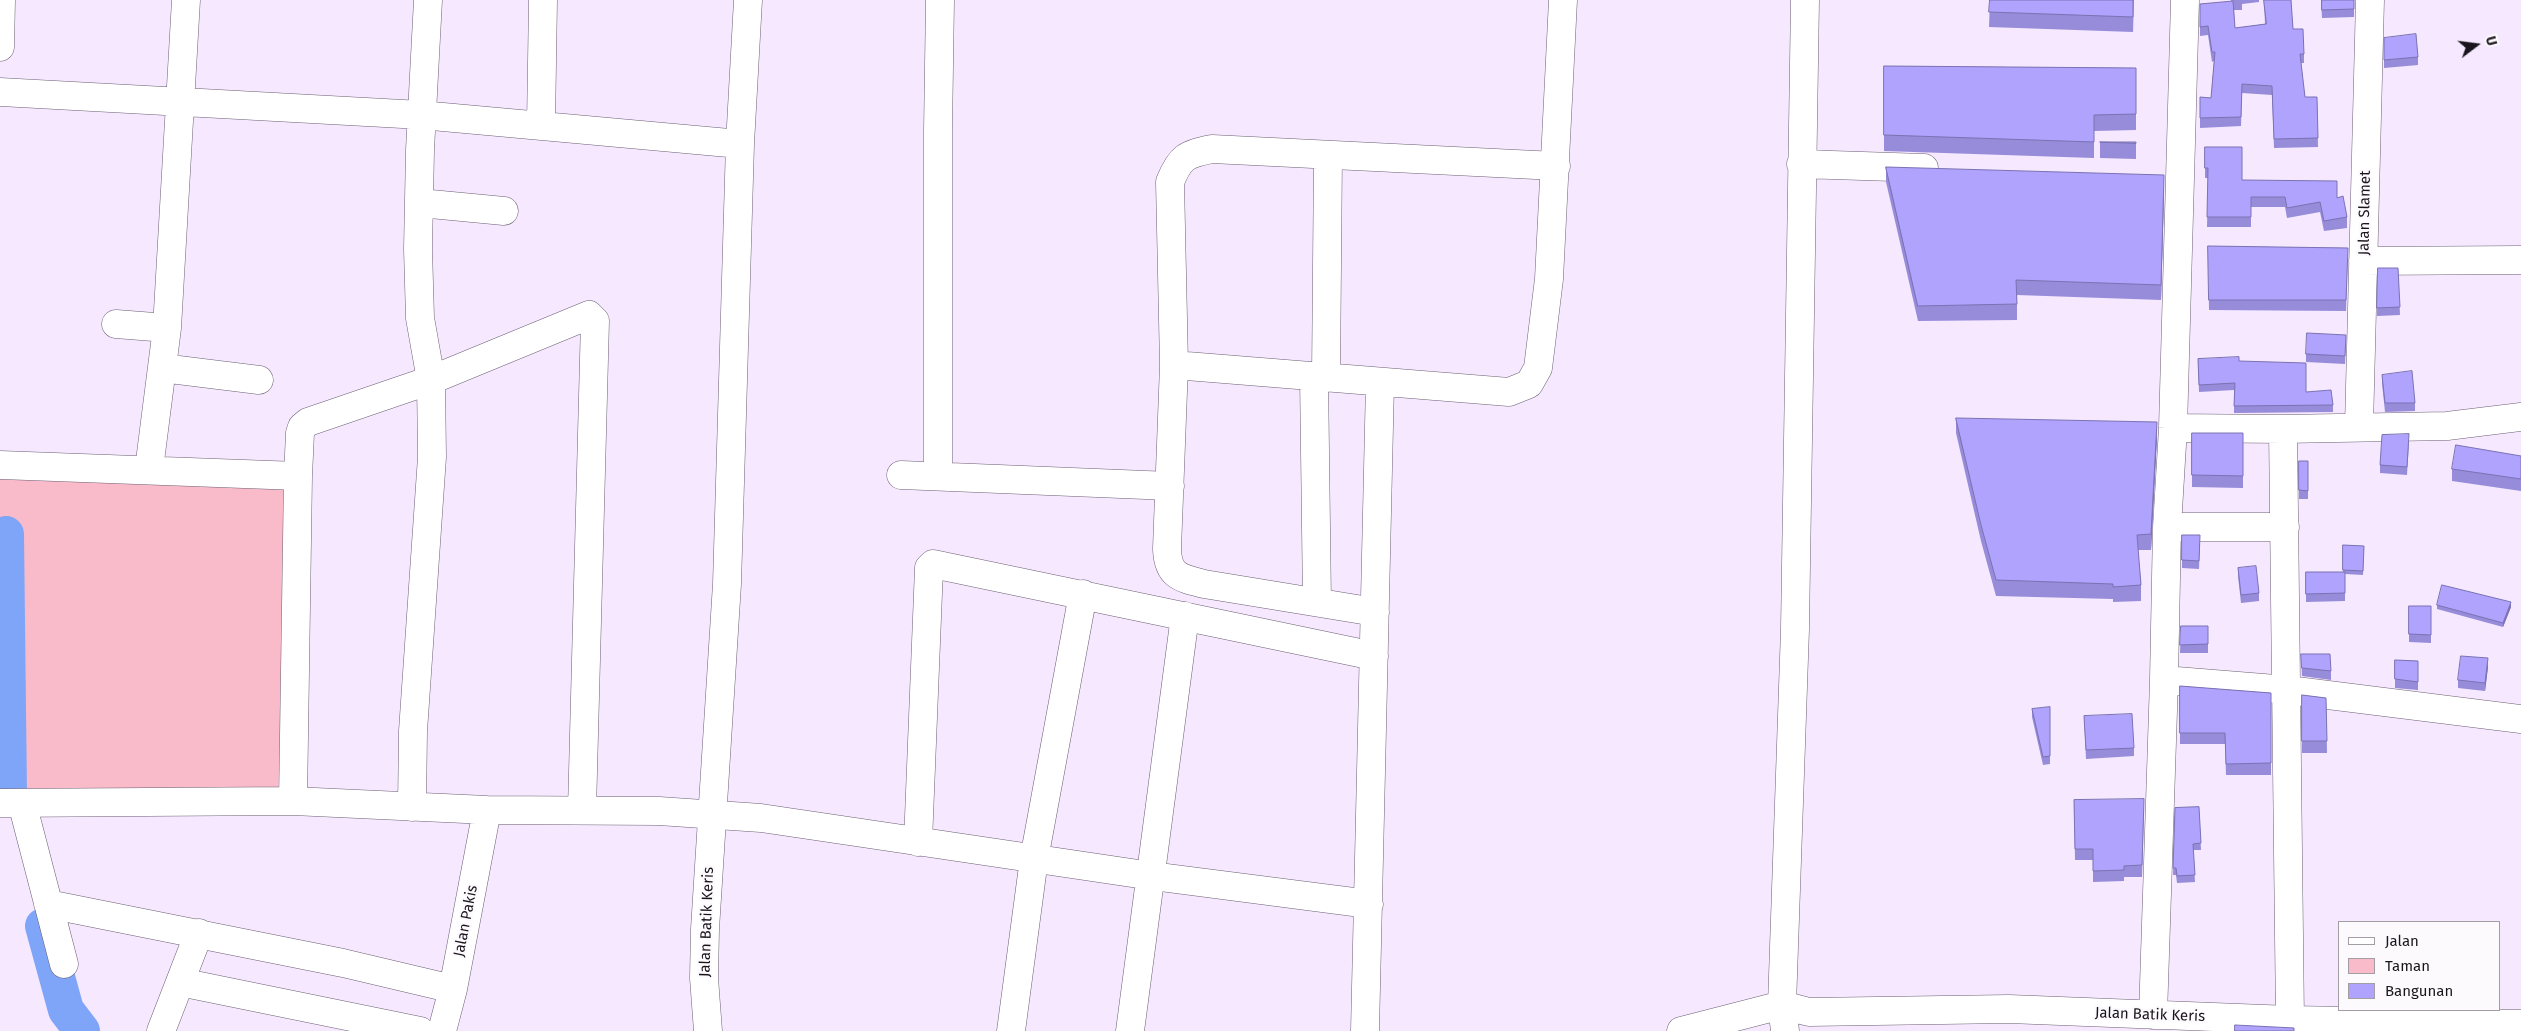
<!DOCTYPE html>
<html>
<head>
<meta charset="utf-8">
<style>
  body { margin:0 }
  #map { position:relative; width:2521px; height:1031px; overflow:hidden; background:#f6e8fe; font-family:"Fira Sans",sans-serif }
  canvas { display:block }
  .legend { position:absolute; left:2338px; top:921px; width:162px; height:90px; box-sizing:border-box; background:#fdfafe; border:1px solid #a29ea4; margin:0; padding:6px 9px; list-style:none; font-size:15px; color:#1a151c }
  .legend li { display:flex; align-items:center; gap:10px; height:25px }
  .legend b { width:25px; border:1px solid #a29ea4 }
  .north { position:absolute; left:2451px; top:20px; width:50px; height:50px; -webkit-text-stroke:4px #fdfafe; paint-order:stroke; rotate:75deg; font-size:14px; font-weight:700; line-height:20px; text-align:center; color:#1a151c }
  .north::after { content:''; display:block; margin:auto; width:18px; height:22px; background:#1a151c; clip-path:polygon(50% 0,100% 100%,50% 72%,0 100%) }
</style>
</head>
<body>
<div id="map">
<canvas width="2521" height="1031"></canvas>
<ul class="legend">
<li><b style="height:6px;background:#fff"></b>Jalan</li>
<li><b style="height:14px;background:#f9bbca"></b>Taman</li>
<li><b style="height:14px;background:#afa3fe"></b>Bangunan</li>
</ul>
<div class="north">U</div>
</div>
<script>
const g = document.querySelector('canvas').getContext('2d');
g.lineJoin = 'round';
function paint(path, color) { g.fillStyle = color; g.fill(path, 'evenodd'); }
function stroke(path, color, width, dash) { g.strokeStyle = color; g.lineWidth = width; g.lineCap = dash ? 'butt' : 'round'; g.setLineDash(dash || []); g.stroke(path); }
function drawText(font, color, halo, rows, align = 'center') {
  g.font = font + ' "Fira Sans",sans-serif'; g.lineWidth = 4.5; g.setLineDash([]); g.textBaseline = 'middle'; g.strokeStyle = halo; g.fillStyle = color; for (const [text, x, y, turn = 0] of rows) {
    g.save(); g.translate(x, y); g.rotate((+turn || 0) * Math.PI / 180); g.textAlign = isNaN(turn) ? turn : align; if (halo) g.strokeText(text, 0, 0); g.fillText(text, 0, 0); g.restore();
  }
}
paint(new Path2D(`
  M0,475L291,482L278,793L0,790Z`), '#f9bbca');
stroke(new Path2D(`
  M6,534L9,795
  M43,926L66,1010L82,1031`), '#7fa5f8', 36);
const minor = new Path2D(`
  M0,47L1,0
  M0,92L421,115L740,144
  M541,125L543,0
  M1801,164L1924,168
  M420,203L504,211
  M2363,261L2521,260
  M116,324L167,328
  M1174,365L1509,392L1529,384L1538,368L1549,279L1563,0
  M162,368L259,380
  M1314,376L1317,602
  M1326,376L1328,155
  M2359,426L2370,0
  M2173,428L2283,429L2447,426L2521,417
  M2283,429L2290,1020
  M0,465L298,476
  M149,469L167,328L186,0
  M901,475L1170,486
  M938,476V131L940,0
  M2167,527H2285
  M1375,612L1204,584C1180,578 1168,576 1167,549L1174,365L1170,182C1180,157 1186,154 1212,149L1556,166
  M2164,680L2288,690L2521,719
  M293,801L298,476L300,433L302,427L308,422L431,380L589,315L595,321L582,810
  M0,803L293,801L487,810L659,811L761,818L1152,876L1369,904
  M22,803L64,964
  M412,807L413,731L432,457L431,380L420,318L418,249L420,150L428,0
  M918,842L929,568L933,564L1374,656
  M48,904L343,963L453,989
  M180,982L420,1031
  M2153,1015L2164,680L2167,527L2173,428L2185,0
  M161,1031L199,933
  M442,1031L453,989L487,810
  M708,1031L704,978L705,929L727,584L740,144L748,0
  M1011,1031L1034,859L1083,594
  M1130,1031L1185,616
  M1365,1031L1380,383
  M1681,1031L1782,1005L1809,1012L2009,1009L2290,1020L2521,1024
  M1785,1031L1782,1005L1795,629L1805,0`);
stroke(minor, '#6c6073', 29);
stroke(minor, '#fff', 28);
paint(new Path2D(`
  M1990,0H2134L2133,32L1989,27Z
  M2231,0H2259V2L2242,4V10H2234L2235,28L2265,24L2264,0H2291L2293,29L2304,54V63H2301L2305,97H2317L2318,147L2274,148L2272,95L2242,93L2241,126L2200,128V97L2211,98L2214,61L2212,62L2208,35L2200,36V4L2231,2Z
  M2321,0H2354V17L2322,18Z
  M2384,38L2418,57V65L2384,68Z
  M1884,66L2136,68V130L2094,131V158L1884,151Z
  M2100,142H2136V159L2100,158Z
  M2205,147L2242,180L2337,198L2347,217V228L2324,231L2320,212L2287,218L2285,207H2251V227H2207L2208,178H2205Z
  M1886,167L2164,191L2161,300L2017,295V320L1918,321L1886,182Z
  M2208,246L2348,248L2346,311L2209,310Z
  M2378,268H2398L2400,315L2377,316Z
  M2346,335L2345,364L2306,362V354Z
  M2198,359L2239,361L2333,405V412L2234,413V390L2199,392Z
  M2382,375L2415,403V411L2385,412L2382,383Z
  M1956,418L2157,437L2151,550H2138L2141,585V601L2113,602V599L1996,596L1981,541L1956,433Z
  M2192,433H2243V488L2192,487Z
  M2409,442L2407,475L2380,473V465Z
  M2521,456V491L2452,481V469Z
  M2299,461H2308V499H2299Z
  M2182,535L2200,543L2199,569L2182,568Z
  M2343,545L2364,546L2363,575L2345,574V601L2306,602V572H2343Z
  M2238,568L2259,593V601L2241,603L2238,576Z
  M2437,605L2511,607L2503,627L2437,609Z
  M2409,606H2431V643L2409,642Z
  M2181,626H2208V653H2180Z
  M2301,654L2331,671V680L2302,676Z
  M2395,660L2418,661V690L2395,688Z
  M2488,667L2485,691L2458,688V680Z
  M2180,686L2271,693V775H2226L2225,744H2180Z
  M2302,695L2326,698L2327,753H2302Z
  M2050,707V764L2043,765L2032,717V709Z
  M2084,716L2134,748V756L2086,759Z
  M2074,800L2144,810L2142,877H2124V881L2093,882V860H2075Z
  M2199,807L2201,850H2193L2195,882L2177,883L2176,875H2173L2175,808Z`), '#968cda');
paint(new Path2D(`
  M2164,175V191L2161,300V285Z
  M2157,422V437L2151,550V534Z
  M2511,602V607L2503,627V623Z
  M2488,658V667L2485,691V683Z`), '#7a72b2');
const building = new Path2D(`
  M1990,0H2133V17L1989,12Z
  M2264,0H2291L2293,29H2303L2304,54H2300L2305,97H2317L2318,138L2274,139L2272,86L2242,84L2241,117L2200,118V97L2211,98L2215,52H2212L2208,26L2200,27V4L2233,1L2235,28L2266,24Z
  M2322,0H2354V9L2322,10Z
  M2416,34L2418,57L2384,60V38Z
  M1884,66L2136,68V114L2094,115V142L1884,135Z
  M2100,142H2136V143Z
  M2205,147H2242V180L2337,181V198L2343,196L2347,217L2324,221L2320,202L2287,208L2285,197H2251V217H2207L2208,168H2205Z
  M1886,167L2164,175L2161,285L2016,280L2017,304L1918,306Z
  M2208,246L2348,248L2346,300H2209Z
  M2378,268H2398L2400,307L2377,308Z
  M2307,333L2346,335L2345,356L2306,354Z
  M2239,357V361L2306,363V392L2331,390L2333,405L2234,406L2235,383L2199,385L2198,359Z
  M2412,371L2415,403H2385L2382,375Z
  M1956,418L2157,422L2151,534L2137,535L2141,585L2113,587V584L1996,580L1981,525Z
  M2192,433H2243V476L2192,475Z
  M2409,434L2407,467L2380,465L2382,435Z
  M2456,445L2521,456V479L2452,469Z
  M2299,461H2308V491L2299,490Z
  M2182,535H2200L2199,561L2182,560Z
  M2343,545L2364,546L2363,571L2343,570Z
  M2256,566L2259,593L2241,595L2238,568Z
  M2306,572H2345V593L2306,594Z
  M2442,585L2511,602L2503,623L2437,605Z
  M2409,606H2431V635L2409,634Z
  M2181,626H2208V644L2180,645Z
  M2301,654H2330L2331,671L2302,668Z
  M2461,656L2488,658L2485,683L2458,680Z
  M2395,660L2418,661V682L2395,679Z
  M2180,686L2271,693V763L2226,764L2225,733H2180Z
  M2302,695L2326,698L2327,741H2302Z
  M2050,707V756L2043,757L2032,709Z
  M2132,714L2134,748L2086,750L2084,716Z
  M2144,799L2142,865L2124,866V870L2093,871V849H2075L2074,800Z
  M2199,807L2201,843L2193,844L2195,875L2177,876L2176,868H2173L2175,808Z
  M2235,1025L2294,1028V1031H2235Z`);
paint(building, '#afa3fe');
stroke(building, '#7a72b2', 1);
drawText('15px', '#1a151c', '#fdfafe', [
  ["Jalan Slamet",2365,213,-89],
  ["Jalan Pakis",466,921,-79],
  ["Jalan Batik Keris",707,922,-88],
  ["Jalan Batik Keris",2150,1015,2]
]);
</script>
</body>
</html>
